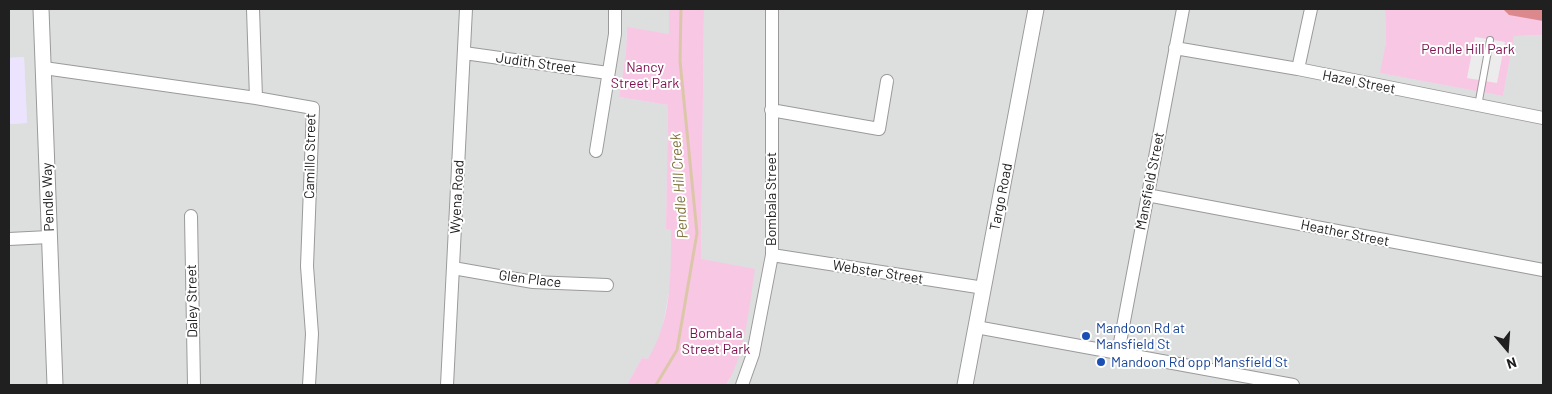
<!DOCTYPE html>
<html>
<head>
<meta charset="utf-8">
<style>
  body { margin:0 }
  #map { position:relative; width:1552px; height:394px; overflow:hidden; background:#e7e7f1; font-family:Barlow,sans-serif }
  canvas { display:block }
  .frame { position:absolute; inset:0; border:10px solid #202020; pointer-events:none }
  .north { position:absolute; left:1482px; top:324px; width:50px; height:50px; -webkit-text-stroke:4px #fff; paint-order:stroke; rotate:162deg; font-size:14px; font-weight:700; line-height:20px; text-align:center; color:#202020 }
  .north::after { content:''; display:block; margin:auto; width:18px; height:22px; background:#202020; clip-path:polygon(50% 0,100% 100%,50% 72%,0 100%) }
</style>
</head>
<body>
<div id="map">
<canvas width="1552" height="394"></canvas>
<div class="frame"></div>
<div class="north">N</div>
</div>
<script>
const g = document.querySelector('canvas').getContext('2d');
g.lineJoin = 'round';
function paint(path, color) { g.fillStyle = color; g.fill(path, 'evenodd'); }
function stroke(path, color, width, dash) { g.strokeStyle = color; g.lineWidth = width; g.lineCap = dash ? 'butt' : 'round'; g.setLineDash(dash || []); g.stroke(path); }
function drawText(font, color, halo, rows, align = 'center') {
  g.font = font + ' Barlow,sans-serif'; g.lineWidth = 4; g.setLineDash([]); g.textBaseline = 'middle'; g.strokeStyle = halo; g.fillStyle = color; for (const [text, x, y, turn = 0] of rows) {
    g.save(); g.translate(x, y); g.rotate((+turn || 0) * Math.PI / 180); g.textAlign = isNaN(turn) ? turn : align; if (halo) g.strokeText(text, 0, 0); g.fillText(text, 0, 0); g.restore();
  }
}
paint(new Path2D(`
  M9,9H669V34L627,28L626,53L619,97L668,105L666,229L671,230V281L662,330L656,347L648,359L642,358L627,385H9V124L27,123L24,57L9,58Z
  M704,9H1385L1386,42L1381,73L1503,96L1514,36L1543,35V385H726L730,379L701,259Z`), '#dddede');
paint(new Path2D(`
  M24,57L27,123L9,124V58Z`), '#ece3fe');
paint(new Path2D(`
  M669,9H704L701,259L755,269C749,305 746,354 726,385H627L642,358L648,359C672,320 671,274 671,230L666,229L668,105L619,97L626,53L627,27L669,34Z
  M1385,9H1543V35L1514,36L1503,96L1380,73L1386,42Z`), '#f8c7e4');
paint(new Path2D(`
  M1503,9H1543V21L1509,15Z`), '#dc898d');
paint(new Path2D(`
  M1475,37L1505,42L1497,83L1467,78Z`), '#ececec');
stroke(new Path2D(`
  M656,385L677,350L697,233L680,61L681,9`), '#dcc6aa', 3);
const service = new Path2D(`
  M1478,106L1490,40`);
const minor = new Path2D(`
  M253,9L256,98
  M1175,48L1298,69L1543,118
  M464,53L608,73
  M44,68L256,98L313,108L307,266L312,334L309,385
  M1298,69L1311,9
  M771,110L879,129L887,81
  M596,151L615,34V9
  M1147,195L1543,270
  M191,216L194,385
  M9,239L49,237
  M772,255L984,288
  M453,268L533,282L607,285
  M976,327L1293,385
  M1118,353L1183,9
  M447,385L466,9
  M742,385L753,354L772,255V9`);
const tertiary = new Path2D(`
  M41,9L55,385
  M965,385L1036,9`);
stroke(service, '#9a9a9a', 8);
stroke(minor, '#9a9a9a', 14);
stroke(tertiary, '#9a9a9a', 17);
stroke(service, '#fff', 6);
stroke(minor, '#fff', 12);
stroke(tertiary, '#fff', 15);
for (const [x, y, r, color] of [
  [1086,336,5,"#1a4fb4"],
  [1101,362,5,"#1a4fb4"]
]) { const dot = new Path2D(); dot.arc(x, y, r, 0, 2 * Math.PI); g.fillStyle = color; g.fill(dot); stroke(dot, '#fff', 2); }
drawText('14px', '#7d104f', '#fff', [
  ["Pendle Hill Park",1468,49],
  ["Nancy",645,67],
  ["Street Park",645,83],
  ["Bombala",716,333],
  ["Street Park",716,349]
]);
drawText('14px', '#202020', '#fff', [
  ["Judith Street",536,63,8],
  ["Hazel Street",1359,82,11],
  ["Camillo Street",310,156,-89],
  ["Mansfield Street",1150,181,-79],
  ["Pendle Way",48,197,-92],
  ["Wyena Road",457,197,-87],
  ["Targo Road",1001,197,-79],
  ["Bombala Street",771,199,-90],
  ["Heather Street",1345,233,11],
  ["Webster Street",878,272,9],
  ["Glen Place",530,279,7],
  ["Daley Street",192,301,-91]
]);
drawText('14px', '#164399', '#fff', [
  ["Mandoon Rd at",1096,328],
  ["Mansfield St",1096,344],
  ["Mandoon Rd opp Mansfield St",1111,362]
], 'left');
drawText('italic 15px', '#7f743c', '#fff', [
  ["Pendle Hill Creek",679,186,-94]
]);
</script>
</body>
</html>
